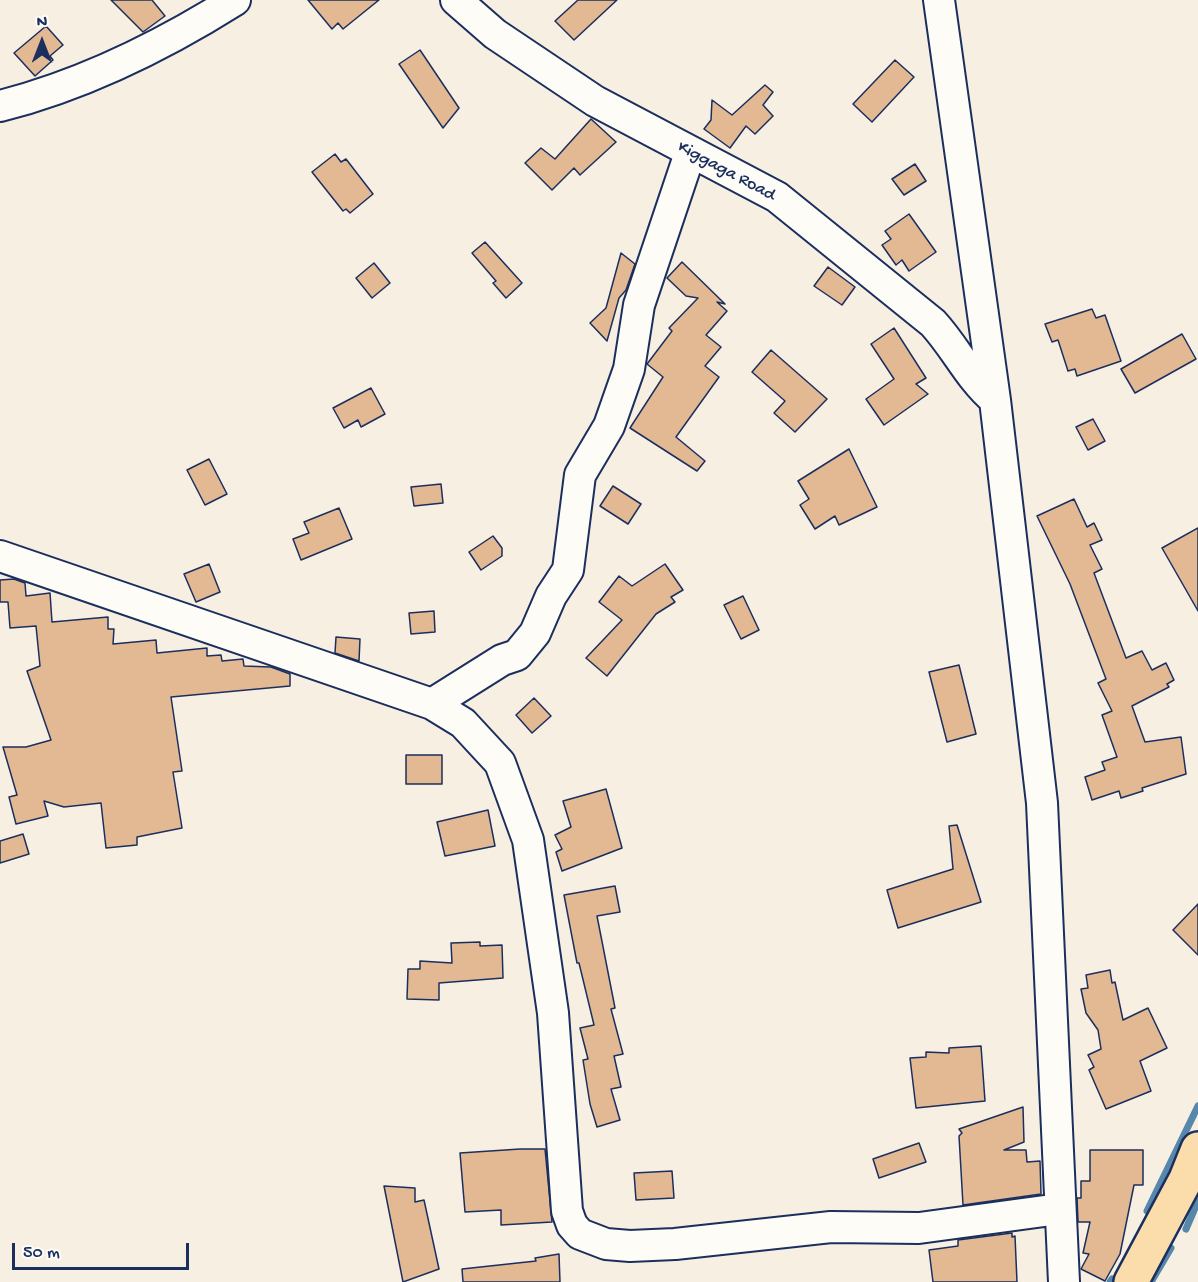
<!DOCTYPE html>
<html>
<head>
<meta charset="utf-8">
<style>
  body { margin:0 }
  #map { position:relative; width:1198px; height:1282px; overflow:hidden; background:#f8efe3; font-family:"Gochi Hand",sans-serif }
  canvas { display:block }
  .north { position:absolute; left:12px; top:12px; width:60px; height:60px; -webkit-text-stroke:4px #fdfcf7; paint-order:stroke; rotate:0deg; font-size:16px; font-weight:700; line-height:24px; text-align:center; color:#1b2f5e }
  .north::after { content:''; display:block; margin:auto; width:21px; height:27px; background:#1b2f5e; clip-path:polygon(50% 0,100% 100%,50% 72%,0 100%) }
  .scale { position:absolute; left:12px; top:1243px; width:177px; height:27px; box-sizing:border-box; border:3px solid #1b2f5e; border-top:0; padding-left:8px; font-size:18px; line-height:21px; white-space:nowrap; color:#1b2f5e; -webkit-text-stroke:4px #fdfcf7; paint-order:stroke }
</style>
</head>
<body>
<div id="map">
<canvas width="1198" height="1282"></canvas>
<div class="north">N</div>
<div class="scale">50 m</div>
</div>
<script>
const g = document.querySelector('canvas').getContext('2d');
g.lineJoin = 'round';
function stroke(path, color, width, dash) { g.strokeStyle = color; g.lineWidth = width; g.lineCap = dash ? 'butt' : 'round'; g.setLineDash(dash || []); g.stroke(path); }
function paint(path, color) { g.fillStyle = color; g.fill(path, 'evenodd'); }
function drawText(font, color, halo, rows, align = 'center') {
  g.font = font + ' "Gochi Hand",sans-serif'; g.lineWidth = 4.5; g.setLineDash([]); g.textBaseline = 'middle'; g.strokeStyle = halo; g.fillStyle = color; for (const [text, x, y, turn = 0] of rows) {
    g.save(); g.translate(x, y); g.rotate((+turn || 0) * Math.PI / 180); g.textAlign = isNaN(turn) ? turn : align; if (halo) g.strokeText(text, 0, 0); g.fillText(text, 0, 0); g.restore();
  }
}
stroke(new Path2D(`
  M1147,1211L1198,1106
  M1186,1229L1198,1201
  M1110,1282L1112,1279
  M1151,1282L1171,1248`), '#5788ac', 7);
const building = new Path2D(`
  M111,0H152L165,16L143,32Z
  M308,0H379L343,29L338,23L332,29Z
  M578,0H617L574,40L555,21Z
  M46,26L63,45L50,56L53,60L35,76L14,53Z
  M420,50L459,108L443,128L399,64Z
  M895,60L914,77L872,122L853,104Z
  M765,85L773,92L763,105L773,116L755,134L746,126L730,148L704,129L711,120L712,100L732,115Z
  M591,119L616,142L580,175L574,168L552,190L525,163L541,148L555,159Z
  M335,154L341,162L346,159L373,194L350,213L346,209L343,211L312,172Z
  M915,164L926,181L904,195L892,179Z
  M909,214L936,252L909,271L902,260L896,265L882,245L891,239L885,231Z
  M485,242L522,283L506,298L493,283L496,281L472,253Z
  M621,253L635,264L626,290L619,298L607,341L590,323L606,308Z
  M682,262L725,304L717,302L727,311L706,335L721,347L705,366L719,377L676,437L705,461L697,471L630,428L663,377L647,364L672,331L669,328L698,298L686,296L667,278Z
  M374,263L390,283L372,298L356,278Z
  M828,267L855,287L842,305L814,286Z
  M1092,309L1096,318L1105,315L1121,361L1077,376L1075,369L1068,371L1058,340L1052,342L1045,324Z
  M894,328L926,378L916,384L928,394L884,425L866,399L894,379L871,344Z
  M1182,334L1196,359L1135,393L1121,369Z
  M771,350L827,399L795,432L774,413L785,401L752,372Z
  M371,388L385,414L361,427L358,420L344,428L333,408Z
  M1093,419L1105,441L1088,450L1076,427Z
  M849,449L877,507L839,525L835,516L815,529L800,505L809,499L798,481Z
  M209,459L227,494L205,505L187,470Z
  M441,484L443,503L414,506L411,487Z
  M613,486L641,504L628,524L600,506Z
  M1074,499L1087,527L1094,523L1102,540L1090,545L1102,569L1094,573L1126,658L1142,651L1152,670L1166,663L1174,680L1167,684L1169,687L1132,706L1145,742L1181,737L1186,774L1142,788L1143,791L1121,798L1119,791L1092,800L1085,777L1105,770L1102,762L1117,757L1102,715L1112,711L1098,683L1106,679L1070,584L1037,516Z
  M339,508L352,539L301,560L293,539L309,533L304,522Z
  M1198,528V611L1162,548Z
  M493,536L502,548V556L481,570L469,552Z
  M209,564L220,592L196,602L184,574Z
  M665,564L683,590L671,597L675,602L656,614L607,676L586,658L622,620L599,602L619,576L632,586Z
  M14,579L25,583L26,596L50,593L52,622L108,617V629H114L113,644L156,640L157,653L207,648V656L221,655L222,661L243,659L244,666L271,667L290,674V686L171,697L182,771L173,772L182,828L137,837V845L106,848L101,803L64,807L44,801L48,816L16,824L9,797L17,795L3,747H26L51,740L27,671L40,666L36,626L10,628L8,602H0V580Z
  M743,596L759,630L741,639L724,605Z
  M434,611L435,632L411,634L409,613Z
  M336,637L360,639L359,661L335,653Z
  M959,665L976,734L947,742L929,672Z
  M534,698L551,716L532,733L516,715Z
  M406,755H442V784H406Z
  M606,789L622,848L562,871L556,852L562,849L555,835L571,827L563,801Z
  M488,810L495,846L445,856L437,822Z
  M957,825L981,902L898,928L887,890L953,869L949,826Z
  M23,834L29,854L0,863V841Z
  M615,886L620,912L597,916L615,1008L611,1009L623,1054L614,1056L621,1087L611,1089L620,1120L597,1127L590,1104L583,1060L588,1059L580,1028L594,1025L579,963H577L564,895Z
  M1198,904V955L1173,930Z
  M480,942V946L502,945L503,978L439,983V1000L407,999L408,969H420V961L452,963L451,943Z
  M1110,970L1112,983L1115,982L1123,1020L1148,1008L1167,1048L1140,1061L1151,1091L1106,1109L1089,1070L1094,1067L1088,1055L1101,1049L1098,1030L1086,1013L1081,989L1088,988L1086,975Z
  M981,1046L985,1101L916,1108L910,1058L926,1057V1052L949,1053V1048Z
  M1023,1107L1024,1142L1004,1150H1026L1027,1162L1040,1161L1041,1194L963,1205L959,1136L962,1133L959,1129Z
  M919,1143L926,1162L879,1178L873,1159Z
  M520,1149H545L552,1222L501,1225V1210L465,1212L460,1153Z
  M1090,1150H1143V1185H1134L1120,1254L1105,1281L1081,1269L1089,1254L1083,1253L1090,1222H1078L1077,1198H1081V1181H1090Z
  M672,1171L674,1198L636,1200L634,1173Z
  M384,1186L415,1188V1202L424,1200L439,1269L403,1282Z
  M1012,1233V1237L1015,1236L1017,1282H933L929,1250L958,1246V1240Z
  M559,1254L560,1282H463L462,1269L536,1261L535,1258Z`);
paint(building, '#e2b992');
stroke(building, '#1b2f5e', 1.5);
const minor = new Path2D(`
  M456,0L495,34L595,101L777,197L933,323C956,348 969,378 995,400
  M939,0L995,400L1042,803L1064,1282
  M0,106C83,85 162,46 235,0
  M0,556L432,704L463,723L500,763L528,840L553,1013L567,1211L572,1225L580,1234L606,1244L630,1246L675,1244L831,1227L919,1228L1059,1209
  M432,704L502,660L517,655L535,633L551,596L568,570L580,475L609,426L629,369L639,305L690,153`);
const major = new Path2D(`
  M1131,1282L1186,1179L1198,1149`);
stroke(minor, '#1b2f5e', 34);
stroke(major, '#1b2f5e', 38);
stroke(minor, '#fdfcf7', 30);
stroke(major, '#faddab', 33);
drawText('18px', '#1b2f5e', '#fdfcf7', [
  ["Kiggaga Road",726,172,28]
]);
</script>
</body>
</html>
